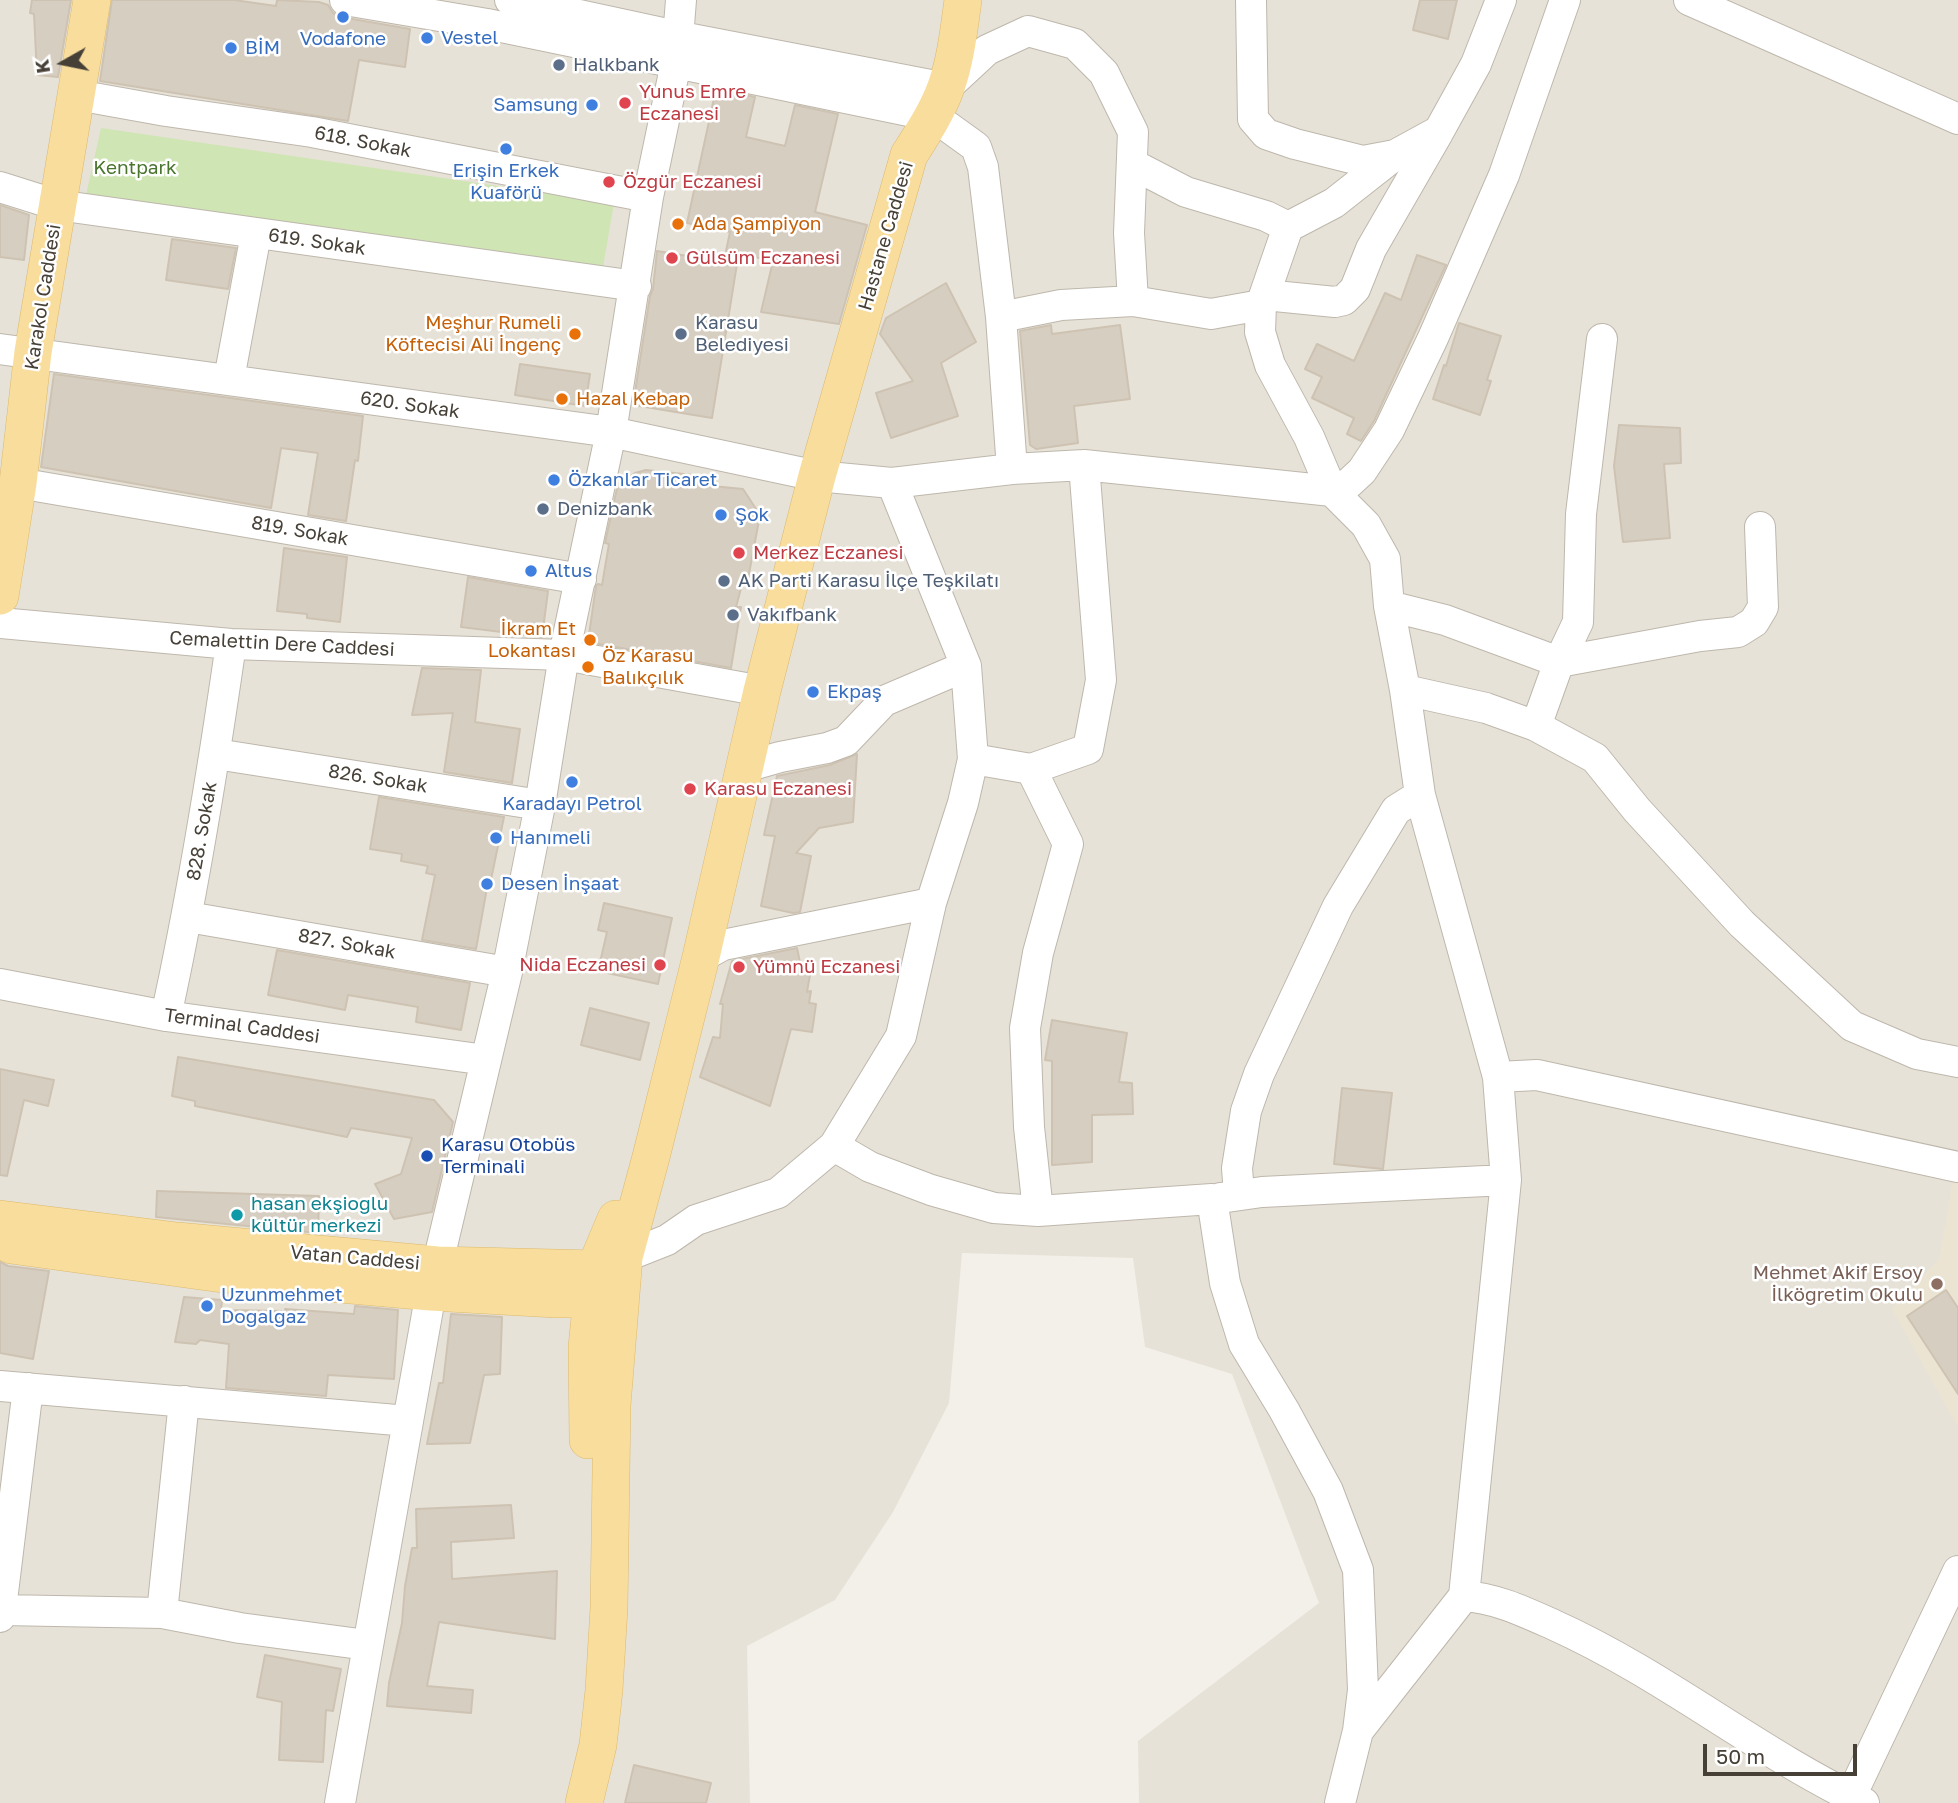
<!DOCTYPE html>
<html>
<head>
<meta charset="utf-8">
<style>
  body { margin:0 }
  #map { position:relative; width:1958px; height:1803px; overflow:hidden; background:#f3f0e9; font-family:"Golos Text",sans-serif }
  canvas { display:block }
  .north { position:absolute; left:28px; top:28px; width:70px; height:70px; -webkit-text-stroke:5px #fff; paint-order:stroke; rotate:261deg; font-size:19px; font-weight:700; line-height:28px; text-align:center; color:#464037 }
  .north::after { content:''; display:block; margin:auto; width:24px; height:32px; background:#464037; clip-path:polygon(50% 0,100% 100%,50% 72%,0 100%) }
  .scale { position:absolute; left:1703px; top:1744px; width:154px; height:32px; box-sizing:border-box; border:4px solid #464037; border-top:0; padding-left:9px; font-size:21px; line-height:24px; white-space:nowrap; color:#464037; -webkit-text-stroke:5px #fff; paint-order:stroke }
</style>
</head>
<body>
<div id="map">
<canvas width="1958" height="1803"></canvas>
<div class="north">K</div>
<div class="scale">50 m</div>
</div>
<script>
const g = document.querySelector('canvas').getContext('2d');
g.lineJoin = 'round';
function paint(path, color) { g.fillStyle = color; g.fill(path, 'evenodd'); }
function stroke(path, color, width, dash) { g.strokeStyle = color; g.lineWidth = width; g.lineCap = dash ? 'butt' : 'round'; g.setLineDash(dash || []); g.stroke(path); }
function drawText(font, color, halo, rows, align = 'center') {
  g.font = font + ' "Golos Text",sans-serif'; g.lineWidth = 5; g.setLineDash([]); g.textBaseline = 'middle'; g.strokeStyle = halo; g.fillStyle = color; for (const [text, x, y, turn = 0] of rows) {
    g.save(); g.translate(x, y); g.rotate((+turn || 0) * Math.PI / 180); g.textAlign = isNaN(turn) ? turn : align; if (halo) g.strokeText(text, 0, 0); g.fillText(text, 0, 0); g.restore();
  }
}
paint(new Path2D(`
  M0,0H1958V1803H1139L1138,1741L1319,1603L1232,1374L1145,1347L1133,1258L962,1253L949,1403L893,1512L835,1600L747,1646L750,1803H0Z`), '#e7e2d7');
paint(new Path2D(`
  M1953,1181L1958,1182V1423L1956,1424L1892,1309L1939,1259Z`), '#ebe4d3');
paint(new Path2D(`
  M101,128L614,203L603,267L86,195Z`), '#cfe5b4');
const building = new Path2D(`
  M32,0H71L58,77L37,75L34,14L30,13Z
  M112,0H234L276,6L277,0L319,2L328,5L333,13L341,17L410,29L405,67L359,60L348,121L100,81Z
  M1420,0H1457L1448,39L1413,30Z
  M716,89L755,97L746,137L785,146L795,105L838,114L815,212L867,225L839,324L761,312L773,261L726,251L730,232L687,223Z
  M0,205L29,215L24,260L0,257Z
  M172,239L236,248L228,289L166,280Z
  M657,251L737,264L712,418L633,405L650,296L653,289Z
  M1417,255L1446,265L1374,421L1361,441L1347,434L1354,418L1312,398L1322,377L1305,369L1317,344L1354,361L1385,293L1401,300Z
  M946,283L976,342L941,363L958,416L891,438L876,393L913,381L880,334L886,318Z
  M1459,323L1501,336L1487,380L1491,381L1480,415L1433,399L1444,365L1446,366Z
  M1051,325L1052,334L1120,325L1130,399L1074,406L1078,443L1036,449L1030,445L1020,331Z
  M520,364L590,374L585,406L515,395Z
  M54,374L363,416L358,461L355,460L346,521L308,515L318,453L281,448L271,508L41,467Z
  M1619,425L1680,428L1681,463L1664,464L1670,538L1623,542L1614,466Z
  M646,470L712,477V486L743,489L760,515L748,579L743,581L736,607H741L731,668L588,642L596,586L598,584L602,585L609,544L605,543L618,484L635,473Z
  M284,548L347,557L340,622L307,618V614L277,611Z
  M468,577L548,591L542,637L461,627Z
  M422,668L481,670L475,722L520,729L512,783L444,772L453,713L412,715Z
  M857,754L853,822L819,828L796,853L811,856L800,912L793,913L761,906L775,836L764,835L777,776L830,765Z
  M379,797L504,817L489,889L487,888L476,949L422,940L435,875L426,873L428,866L401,861L402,854L370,849Z
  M604,903L672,918L658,984L598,971L607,932L598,930Z
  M797,948L802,972L811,969L807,992L811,991L809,1003L816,1004L812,1032L791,1029L770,1106L700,1077L713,1037L720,1038L723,1004H720L732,961Z
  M277,950L470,983L461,1030L416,1022L418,1007L348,995L345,1010L268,995Z
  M590,1008L649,1023L640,1060L581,1045Z
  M1052,1020L1127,1033L1119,1082L1132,1083L1133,1114L1092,1115V1162L1052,1165V1061L1045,1060Z
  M178,1057L434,1100L453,1122L432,1212L394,1219L375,1184L401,1174L412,1138L351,1128L347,1137L195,1106V1101L172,1096Z
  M0,1069L54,1080L48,1106L24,1100L7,1176L0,1175Z
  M1342,1088L1392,1093L1383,1169L1334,1164Z
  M157,1191L319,1196L318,1233L156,1217Z
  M0,1262L8,1266L49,1271L33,1359L0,1353Z
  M1946,1290L1958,1308V1394L1907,1316Z
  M184,1297L222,1300L221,1310L285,1311V1309L354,1314L355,1306L398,1310L394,1379L328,1375L326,1396L226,1388L229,1344L200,1340L196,1344L175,1342Z
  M451,1314L502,1317L500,1374L484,1375L470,1443L427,1444L439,1383H443Z
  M511,1505L514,1538L451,1542L452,1579L557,1571L555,1639L439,1622L427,1686L473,1690L471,1713L387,1706L389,1683L402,1623L405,1586L412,1548H417L416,1509Z
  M265,1655L341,1669L333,1711L326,1710L323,1762L279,1760L282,1702L257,1697Z
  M634,1765L711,1783L706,1803H625Z`);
paint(building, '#d7cec2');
stroke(building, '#cec3b2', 2);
const minor = new Path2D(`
  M345,0L487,24L933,116L976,147L983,167L1001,317L1012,469
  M510,0L676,36L946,88L987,50L1028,31L1075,44L1104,73L1133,132L1129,233L1133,301
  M1251,0L1253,119L1266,134L1295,144L1363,161L1395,155
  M1501,0L1476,64L1439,131L1395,155L1334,203L1288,227L1261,305L1260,332L1270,365L1309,437L1332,491L1349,483L1362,471L1389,430L1433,338L1504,175L1565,0
  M1689,0L1958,119
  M77,95L166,111L312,132L648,197
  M1132,164L1186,192L1266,216L1288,227
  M0,187L57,205L636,286
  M1265,295L1335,302L1344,300L1355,289L1371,249L1438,133
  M1001,317L1061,305L1133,301L1211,314L1261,305
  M0,349L611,432L817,476L892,483L1012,469L1084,465L1332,491L1366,525L1385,559L1389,606L1405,690L1420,795L1498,1077L1506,1180L1464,1596L1358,1731L1340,1803
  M229,379L256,234
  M18,483L581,579
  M892,483L966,666L973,759
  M1389,606L1445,620L1559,662L1536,726L1595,758L1637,810L1742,924L1852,1026L1917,1054L1958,1062
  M0,623L231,644L564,655L762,691
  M1559,662L1578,622L1581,514L1602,339
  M1559,662L1700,636L1738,632L1754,622L1763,607L1760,527
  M1405,690L1486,708L1536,726
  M216,754L540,805
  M745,767L780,757L827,748L846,741L884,701L966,666
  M1031,769L1088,749L1101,680L1084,465
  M188,917L507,972
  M701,957L723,945L931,903
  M0,984L166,1016L486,1060
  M166,1016C193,893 213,769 231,644
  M1498,1077L1537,1075L1958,1167
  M834,1146L870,1167L931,1190L994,1208L1038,1211
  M1239,1194L1237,1168L1246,1111L1259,1074L1338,906L1396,810L1420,795
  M1220,1198L1262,1192L1506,1180
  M624,1257L667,1240L696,1220L778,1193L834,1146L901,1036L931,903L963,803L973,759L1031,769L1068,844L1038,953L1025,1028L1029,1127L1038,1211L1212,1199L1225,1283L1244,1344L1284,1410L1328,1491L1358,1570L1363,1690L1358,1731
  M0,1386L408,1421
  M1464,1596C1496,1598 1525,1612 1554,1625C1663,1674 1757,1752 1864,1803
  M2,1610L162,1613L240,1628L367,1645
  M162,1613L184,1401
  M0,1617L28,1388
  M1851,1796L1958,1571
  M340,1803L431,1292L507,972L540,805L564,655L611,432L648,197L676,63L681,0`);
const major = new Path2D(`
  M0,596L18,483L33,352L92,0
  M0,1219L177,1241L437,1265L595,1269L617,1260
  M11,1245L215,1273L431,1292L556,1299H615
  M588,1440L587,1347L595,1269L616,1219
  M584,1803L598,1745L604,1690L609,1608L612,1405L624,1257L651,1157L701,957L762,691L817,476L909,155C923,133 937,112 946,87C956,59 959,29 963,0`);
stroke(minor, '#beb7ac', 32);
stroke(major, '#dcba6e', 38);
stroke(minor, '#fff', 30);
stroke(major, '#f8dd9d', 37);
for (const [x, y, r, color] of [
  [343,17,7,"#3f7fe0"],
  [427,38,7,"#3f7fe0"],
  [231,48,7,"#3f7fe0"],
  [559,65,7,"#5c6f8a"],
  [625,103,7,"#e0444e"],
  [592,105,7,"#3f7fe0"],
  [506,149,7,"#3f7fe0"],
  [609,182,7,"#e0444e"],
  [678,224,7,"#e8710a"],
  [672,258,7,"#e0444e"],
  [575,334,7,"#e8710a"],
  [681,334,7,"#5c6f8a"],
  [562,399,7,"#e8710a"],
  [554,480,7,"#3f7fe0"],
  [543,509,7,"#5c6f8a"],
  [721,515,7,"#3f7fe0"],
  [739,553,7,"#e0444e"],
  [531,571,7,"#3f7fe0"],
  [724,581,7,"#5c6f8a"],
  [733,615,7,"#5c6f8a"],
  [590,640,7,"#e8710a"],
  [588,667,7,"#e8710a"],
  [813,692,7,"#3f7fe0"],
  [572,782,7,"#3f7fe0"],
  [690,789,7,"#e0444e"],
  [496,838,7,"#3f7fe0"],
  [487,884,7,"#3f7fe0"],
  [660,965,7,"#e0444e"],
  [739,967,7,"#e0444e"],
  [427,1156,7,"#1a4fb4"],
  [237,1215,7,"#0f9aa8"],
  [1937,1284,7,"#8d6e63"],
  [207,1306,7,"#3f7fe0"]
]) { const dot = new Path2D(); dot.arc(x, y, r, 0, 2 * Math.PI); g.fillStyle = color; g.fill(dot); stroke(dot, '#fff', 2.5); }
drawText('19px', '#366cbe', '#fff', [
  ["Vestel",441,38],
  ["Vodafone",343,39,"center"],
  ["BİM",245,48],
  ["Samsung",578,105,"right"],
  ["Erişin Erkek",506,171,"center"],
  ["Kuaförü",506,193,"center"],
  ["Özkanlar Ticaret",568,480],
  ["Şok",735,515],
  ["Altus",545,571],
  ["Ekpaş",827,692],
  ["Karadayı Petrol",572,804,"center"],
  ["Hanımeli",510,838],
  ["Desen İnşaat",501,884],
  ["Uzunmehmet",221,1295],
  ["Doğalgaz",221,1317]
], 'left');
drawText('19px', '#4e5e75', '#fff', [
  ["Halkbank",573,65],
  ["Karasu",695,323],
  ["Belediyesi",695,345],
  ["Denizbank",557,509],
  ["AK Parti Karasu İlçe Teşkilatı",738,581],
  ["Vakıfbank",747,615]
], 'left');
drawText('19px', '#be3a42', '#fff', [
  ["Yunus Emre",639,92],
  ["Eczanesi",639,114],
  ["Özgür Eczanesi",623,182],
  ["Gülsüm Eczanesi",686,258],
  ["Merkez Eczanesi",753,553],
  ["Karasu Eczanesi",704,789],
  ["Nida Eczanesi",646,965,"right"],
  ["Yümnü Eczanesi",753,967]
], 'left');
drawText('19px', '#464037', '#fff', [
  ["618. Sokak",363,142,11],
  ["Hastane Caddesi",886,236,-74],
  ["619. Sokak",317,242,8],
  ["Karakol Caddesi",43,297,-81],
  ["620. Sokak",410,405,8],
  ["819. Sokak",300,531,10],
  ["Cemalettin Dere Caddesi",282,644,3],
  ["826. Sokak",378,779,9],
  ["828. Sokak",202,831,-80],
  ["827. Sokak",347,944,10],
  ["Terminal Caddesi",242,1026,8],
  ["Vatan Caddesi",355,1258,5]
]);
drawText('19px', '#4a752e', '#fff', [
  ["Kentpark",135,168]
]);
drawText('19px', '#c56008', '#fff', [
  ["Ada Şampiyon",692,224],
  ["Meşhur Rumeli",561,323,"right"],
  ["Köftecisi Ali İngenç",561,345,"right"],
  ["Hazal Kebap",576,399],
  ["İkram Et",576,629,"right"],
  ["Lokantası",576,651,"right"],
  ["Öz Karasu",602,656],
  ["Balıkçılık",602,678]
], 'left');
drawText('19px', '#164399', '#fff', [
  ["Karasu Otobüs",441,1145],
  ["Terminali",441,1167]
], 'left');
drawText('19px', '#0d838f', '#fff', [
  ["hasan ekşioğlu",251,1204],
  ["kültür merkezi",251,1226]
], 'left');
drawText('19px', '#785e54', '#fff', [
  ["Mehmet Akif Ersoy",1923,1273],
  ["İlköğretim Okulu",1923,1295]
], 'right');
</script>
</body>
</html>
